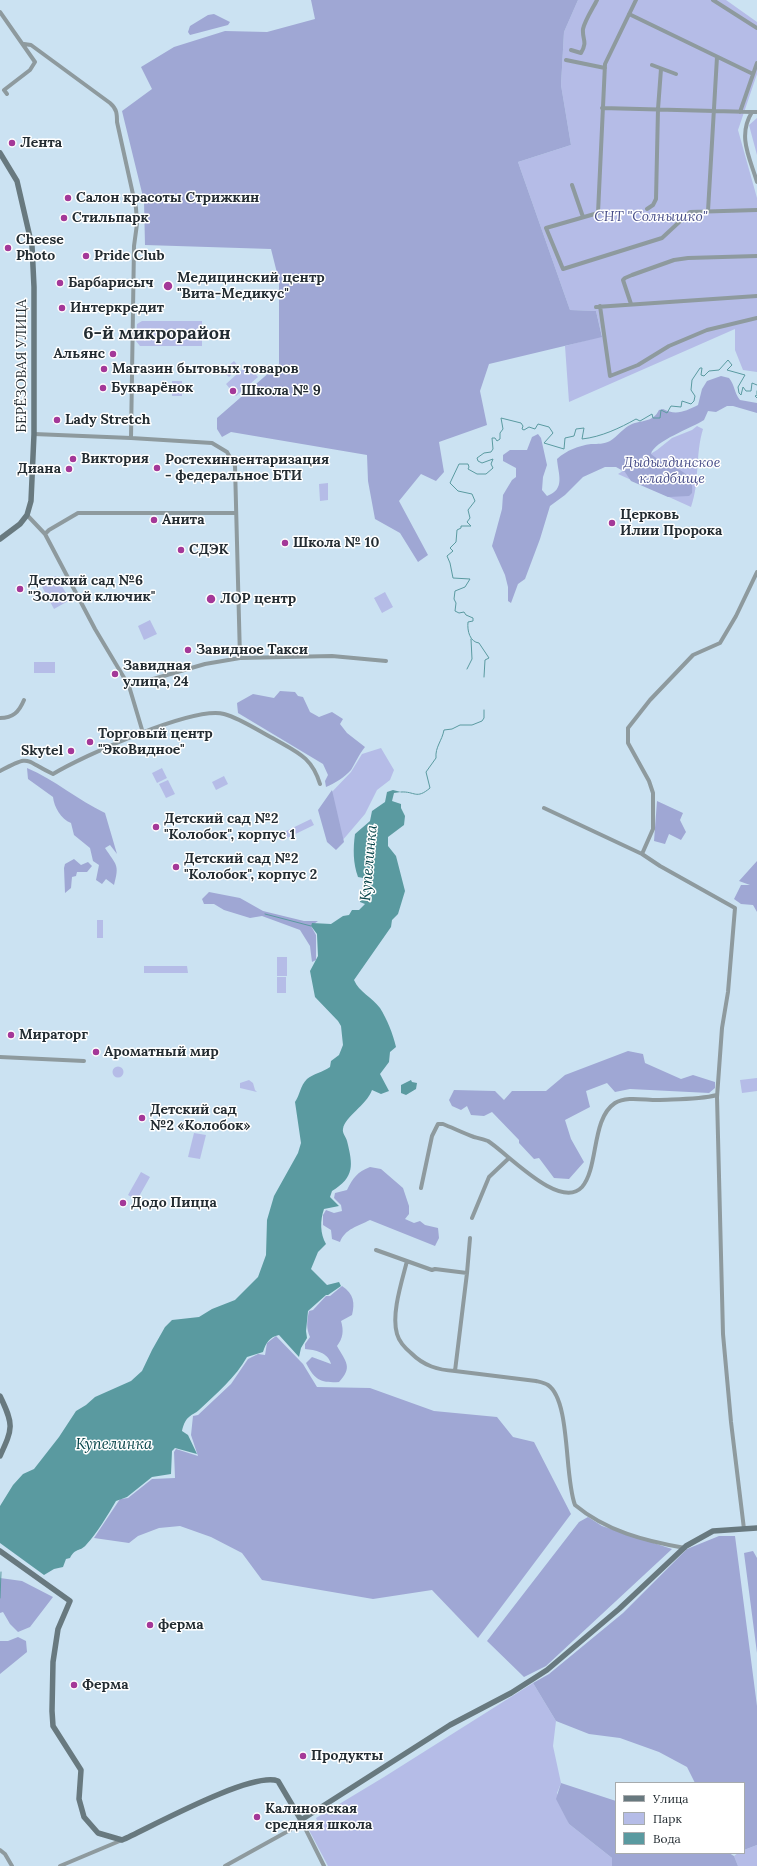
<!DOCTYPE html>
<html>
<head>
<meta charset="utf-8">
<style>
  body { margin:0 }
  #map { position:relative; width:757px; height:1866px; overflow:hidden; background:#cbe2f2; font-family:Lora,serif }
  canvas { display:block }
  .legend { position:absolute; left:615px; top:1782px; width:130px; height:72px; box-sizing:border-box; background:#fff; border:1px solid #a7abad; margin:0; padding:5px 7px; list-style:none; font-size:12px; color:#232c32 }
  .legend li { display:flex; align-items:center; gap:8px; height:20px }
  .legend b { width:20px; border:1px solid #a7abad }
</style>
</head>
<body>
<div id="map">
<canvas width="757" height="1866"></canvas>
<ul class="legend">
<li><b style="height:5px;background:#68797f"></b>Улица</li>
<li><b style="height:11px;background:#b5bce7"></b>Парк</li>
<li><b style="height:11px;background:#5a9aa0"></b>Вода</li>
</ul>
</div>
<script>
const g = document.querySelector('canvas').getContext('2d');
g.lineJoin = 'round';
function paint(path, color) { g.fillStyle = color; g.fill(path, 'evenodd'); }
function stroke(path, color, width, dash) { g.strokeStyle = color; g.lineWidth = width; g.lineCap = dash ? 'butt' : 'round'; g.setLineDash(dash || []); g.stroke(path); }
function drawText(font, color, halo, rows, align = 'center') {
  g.font = font + ' Lora,serif'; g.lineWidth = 3; g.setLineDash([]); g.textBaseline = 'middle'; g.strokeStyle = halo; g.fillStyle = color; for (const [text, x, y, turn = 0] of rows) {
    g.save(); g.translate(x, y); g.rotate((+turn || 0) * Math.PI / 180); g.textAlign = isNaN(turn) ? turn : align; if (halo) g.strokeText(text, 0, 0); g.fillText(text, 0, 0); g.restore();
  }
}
paint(new Path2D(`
  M578,0H726L757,22V74L738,130L757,198V372L743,370L735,350V329L569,402L565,346L602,336L596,311L570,310L518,162L571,145L561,85L564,32Z
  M757,118V155L749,125Z
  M142,321H202V346H140L136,341L137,324Z
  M234,361L239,367L229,377L223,371Z
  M247,365L258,377L236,396L226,384Z
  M172,381H182V396H172Z
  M697,426L703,429C695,455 700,482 691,507L618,474L657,450L672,438L692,430Z
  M328,483V500L320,501L319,484Z
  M56,576L70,600L54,609L40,583Z
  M385,592L393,607L382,613L374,598Z
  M150,620L157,634L144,640L138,626Z
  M34,662H55V673H34Z
  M381,748L394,770L390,780L377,790L365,814L336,848L329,795L351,772L362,754Z
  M162,768L167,778L157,783L152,773Z
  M224,776L228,784L216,790L212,782Z
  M168,780L175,794L166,798L159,784Z
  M311,819L314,825L281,841L278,835Z
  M97,920H103V938H97Z
  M277,957H287V976H277Z
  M144,966H187L188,973H144Z
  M277,977H286V993H277Z
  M112.5 1072a5.5 5.5 0 1 1 11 0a5.5 5.5 0 1 1-11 0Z
  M757,1078V1091L742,1093L740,1080Z
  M249,1080L253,1083L255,1090L257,1092L240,1088V1083Z
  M194,1133L206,1135L200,1159L188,1157Z
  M141,1172L150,1177L137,1200L128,1195Z
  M533,1683L556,1721L553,1746L561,1783L557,1793L569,1824L612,1858V1866H328L309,1830L319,1825L316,1818L384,1777Z
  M757,1845V1866H738L734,1856L738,1853H744V1850Z`), '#b5bce7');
paint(new Path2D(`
  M311,0H578L564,32L561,85L571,145L518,162L570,310L596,311L602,337L489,364L480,391L487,425L439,442L444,472L436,481L421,474L399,501L428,555L418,562L400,533L375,519L368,481L367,455L231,432L222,437L217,429V418L279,364V281L271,249L145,245L144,201L122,111L152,89L141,67L174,47L225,31L267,32L315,19Z
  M214,14L230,22L228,25L190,35L188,32L190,26L208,15Z
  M721,376L729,378C735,385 734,393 740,400L757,403V413L733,406H727L716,412L708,411L704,420C692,428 654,441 651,454C665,467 696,468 692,493L689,496L668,497L631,481L625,472L616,467H605L583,477L565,495L550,506L540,539L525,579L518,584L511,603L508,601V587L505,575L492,546L502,509L503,495L512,480L516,477V468L503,461V455L510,450H527L532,437L538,434L541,438L547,465L543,477L542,490L547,496C566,489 558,474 557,459C567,450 578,446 591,444C598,444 604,444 610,441C618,436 624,427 632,424C643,420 653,422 659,410L663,409C676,416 686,411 698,405L702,389L707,381Z
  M280,691L295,692L298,696L303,697L310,712L319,717L332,712L343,719L340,724L347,733L365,747C359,754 356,762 351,770C345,777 335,783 326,787L325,781L328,775L323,764L238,713L237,703L253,694L274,698Z
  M27,768C55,780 78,800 105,813L117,854L110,845L105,848C116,865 120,864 114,885L106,879L102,884L96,880L99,865L93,861L90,848L74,835L71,823C61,819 54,807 53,797L28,779Z
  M332,790L344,842L336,850L327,842L318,810Z
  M657,801L683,813L680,820L686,832L681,840L669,834L665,844L654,841Z
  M74,859L81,865L88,862L92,866L87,872H77L76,876L72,877L71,888L65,893L64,868L65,864Z
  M757,861V912L753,905L741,904L734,899L741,885H750L739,881Z
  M209,892L240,898L263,911L304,921H318L311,926L316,935V960L312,962L310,946L300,930L262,916L250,918L224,910L214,904H204L202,899Z
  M628,1051L643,1054L645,1063L681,1079L693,1075L715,1082V1088L709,1093L630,1089L615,1092L607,1083L586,1091L590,1107L565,1120L571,1139L584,1162L569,1179L554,1178L539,1158L534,1159L519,1143V1140L492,1112L484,1116L471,1115L467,1106L461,1110L452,1106L449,1100L454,1090L495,1091L504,1100L512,1091H546L565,1075Z
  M370,1167L381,1169L403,1188L409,1206V1214L405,1219L414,1223L420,1221L425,1225L438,1228L439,1238L435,1246L370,1220C358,1226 345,1229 340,1242L332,1239L331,1230L323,1225V1215L326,1210L334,1213L342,1211L341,1205L334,1198L335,1193L347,1190C353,1178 357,1172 370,1167Z
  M342,1286C354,1294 355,1303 352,1315L341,1321C344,1331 343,1338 337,1346C346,1362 353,1367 339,1382C320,1383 315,1380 306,1363L312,1357L331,1364C328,1352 315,1350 305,1349V1344L310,1337C306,1328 307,1321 309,1311L313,1310L326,1296H330Z
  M276,1336L303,1364L317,1387L370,1388L434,1411L497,1417L513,1437L534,1442L571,1514L478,1638L432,1590L373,1599L262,1580L242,1553L211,1537L180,1526L159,1528L138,1536L129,1543L94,1538L120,1499L128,1498L152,1479L175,1478L174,1452L176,1449L198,1456L191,1435L193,1416L198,1415L231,1384L248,1359L258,1354L265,1355L267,1343Z
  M588,1517L602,1526L672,1549L546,1666L524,1677L487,1641L579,1522Z
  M719,1536H735L757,1706V1845L744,1850V1783H695L687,1767L659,1752L620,1738L589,1734L556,1721L533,1683L549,1674L623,1613L687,1549Z
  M753,1551L757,1558V1653L744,1553Z
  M0,1578L22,1581L53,1597L30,1627L18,1632L10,1624L3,1612L0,1613Z
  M18,1637L26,1641L27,1652L0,1674V1641H8Z
  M561,1783L616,1801V1853H729L734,1856L738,1866H612V1858L569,1824L556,1799Z`), '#9fa7d4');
paint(new Path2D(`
  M393,790L401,792L394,793L392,801L401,804V808L405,816L404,825L388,837V846L396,856L405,891L398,914L392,920L391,927L354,980C359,992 372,997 380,1008C387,1019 393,1034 396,1047L390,1052L389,1062L380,1074L389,1091L381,1094L372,1090C366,1106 345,1116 343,1129C342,1133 346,1137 347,1141C353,1165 355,1177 332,1191L330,1197L339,1206L324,1209C320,1220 320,1234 326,1244L318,1252L311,1269L327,1285L339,1282L341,1286L328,1295H326L308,1311L306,1331L307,1338L301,1348L299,1357L279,1335C269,1337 266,1343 263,1352L247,1357C236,1377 216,1394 199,1410C196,1413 192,1414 189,1417C185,1420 183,1426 182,1431L188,1435L197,1454L175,1448L172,1451L171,1474L152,1477L127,1497L116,1501C107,1516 98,1532 86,1545C80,1552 76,1547 70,1558L66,1559L63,1567L54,1569L44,1575L0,1543V1506L13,1485L23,1474L34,1469L59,1437L76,1411L86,1405L95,1397L131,1381L142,1371L152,1350L165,1327L172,1320L199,1317L212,1309L235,1300L258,1277L266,1255L267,1220L274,1196L298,1153L301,1143L295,1102C300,1095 300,1086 307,1079C313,1074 323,1072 330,1067L331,1061L339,1055L343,1045L341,1026L338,1021L315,997L310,971L318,956L317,934L311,926L312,923L331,924L343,916L349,915L352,910H359L365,904L360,902V894H363V878L358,877C353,863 353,849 355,834L370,821L372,811L385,802L387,792Z
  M411,1080L412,1082L417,1083L416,1089L406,1095L401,1093V1085Z`), '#5a9aa0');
stroke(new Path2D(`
  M757,391V394
  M757,395L755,396L757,398
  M467,669L472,659L471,639
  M484,677L485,660L489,658L479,643C470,642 467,631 468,622L473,621V618L466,615L464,612L459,613L455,611L456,603L454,599L455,591L465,587L470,579L453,578L450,563L447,556L453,551L450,548L456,542L457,530L461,528V526H471L467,522L470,518L468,510L475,501L472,494L458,491L450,483L459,464H468L469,467L468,469L477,474H486L493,468L491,464L493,459L482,463L478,461L477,458L484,453L491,452L493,449L492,438H495L497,441L500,439V433L503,429L501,418L521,423L523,426L522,429L524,430L529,427L535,429L538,424L549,427L553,433L544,443L564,449L565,438L574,436L576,429L584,428L582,439C601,437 620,428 636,419L640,421L652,414L653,418H660L661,410L667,413L671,406L681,407L682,401L691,404L694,401L695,396L691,390L692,380L700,368H702L701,375L704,376L709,371L719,370L728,360L732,365L727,370L745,375L738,387L739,393L741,395L743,387L746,391H751L752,383L757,385
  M401,792C415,791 416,800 430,788L426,772L436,758C435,747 442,741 444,730L452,729L460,725H472L482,721L484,718V710
  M265,914L311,926
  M0,1598L1,1572`), '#5a9aa0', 1);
stroke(new Path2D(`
  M636,0L605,64L598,213L546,228L563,269L662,238L690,212L757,210
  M713,0L757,28
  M0,12L35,62L30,70L4,90L7,94
  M629,14L753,74
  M24,44L31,45L110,103C117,109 117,114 117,122L136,208L137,224L134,246L131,438
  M571,50L581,53C588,41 582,40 583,29C585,20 593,8 597,0
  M566,60L605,68
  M652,65L676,74
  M602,108L752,112
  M740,112L757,63
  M757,112H752C737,136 750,158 757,182
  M572,185L583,217
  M647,209L653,205L656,199L658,109L661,69
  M708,211L717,57
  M631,304L623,280L625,278L632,275L674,260L688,258L757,256
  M600,306L610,376L638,365L669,346L707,330L757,318
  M596,307L757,296
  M34,434L131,438L212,443L227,452L235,466L240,658L205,664L129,686
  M27,515L45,534L95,629L129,686L143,733
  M45,534L49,530L78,513H236
  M240,658L332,656L386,661
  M0,718C13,718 19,712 24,700
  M0,771C32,754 23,760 53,774C83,756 193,706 224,714C242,719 260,732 276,740C299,753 312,758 320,784
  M544,808L642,854L660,866L735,908L728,992L722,1028L717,1097L723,1334L731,1422L744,1529
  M642,854L653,829V793L649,781L628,743V728L650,700L693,655L720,643L736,616L757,572
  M0,1057L84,1061
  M421,1188L432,1136L438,1124H443C453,1128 463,1133 474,1137C478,1138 483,1139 488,1141C507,1153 560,1211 582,1187C599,1167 591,1119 615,1103C626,1096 644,1100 657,1100C676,1099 698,1100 717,1095
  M472,1218L489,1177L508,1159
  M376,1250L432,1270L435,1269L467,1273L470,1238
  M407,1261C402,1281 391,1314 397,1334C399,1341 405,1348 411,1353C424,1366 438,1370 455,1371
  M467,1273L455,1371L536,1381C540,1382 545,1383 548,1385C571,1401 564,1477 575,1505C606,1531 645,1541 685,1548
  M0,1850L5,1854L12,1866
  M60,1866L122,1840
  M225,1866L290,1830L301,1820L324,1866`), '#8e9a9e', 4);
stroke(new Path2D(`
  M0,153L17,181L32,246L34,287V434L31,501L27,515L20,524L0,539
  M0,1396C14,1425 13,1428 0,1456
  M0,1551L70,1601L58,1629L53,1662L52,1711L53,1726L81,1770L79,1799L84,1817L98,1833L122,1840C151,1827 252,1771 278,1781L301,1820L450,1725L511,1693L547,1670L619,1609L686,1546L713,1531L757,1528`), '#68797f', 5.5);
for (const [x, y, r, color] of [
  [12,143,4,"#a43898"],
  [68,198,4,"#a43898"],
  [64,218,4,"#a43898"],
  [8,248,4,"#a43898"],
  [86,256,4,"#a43898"],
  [60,283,4,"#a43898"],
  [168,286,5,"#a43898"],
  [62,308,4,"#a43898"],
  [113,354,4,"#a43898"],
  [104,369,4,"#a43898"],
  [103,388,4,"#a43898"],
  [233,391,4,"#a43898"],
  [57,420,4,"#a43898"],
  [73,459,4,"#a43898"],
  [157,468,4,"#a43898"],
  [69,469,4,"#a43898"],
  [154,520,4,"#a43898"],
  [612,523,4,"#a43898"],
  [285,543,4,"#a43898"],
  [181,550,4,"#a43898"],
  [20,589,4,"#a43898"],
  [211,599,5,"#a43898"],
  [188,650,4,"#a43898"],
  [115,674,4,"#a43898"],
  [90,742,4,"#a43898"],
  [71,751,4,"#a43898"],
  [156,827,4,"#a43898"],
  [176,867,4,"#a43898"],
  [11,1035,4,"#a43898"],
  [96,1052,4,"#a43898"],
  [142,1118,4,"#a43898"],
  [123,1203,4,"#a43898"],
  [150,1625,4,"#a43898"],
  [74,1685,4,"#a43898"],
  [303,1756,4,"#a43898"],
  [257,1817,4,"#a43898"]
]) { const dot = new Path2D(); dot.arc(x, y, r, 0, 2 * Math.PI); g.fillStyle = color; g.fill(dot); stroke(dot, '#fff', 1.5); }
drawText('bold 14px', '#232c32', '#fff', [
  ["Лента",20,143],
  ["Салон красоты Стрижкин",76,198],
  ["Стильпарк",72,218],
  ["Cheese",16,240],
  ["Photo",16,256],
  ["Pride Club",94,256],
  ["Медицинский центр",177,278],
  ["\"Вита-Медикус\"",177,294],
  ["Барбарисыч",68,283],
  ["Интеркредит",70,308],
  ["Альянс",105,354,"right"],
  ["Магазин бытовых товаров",112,369],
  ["Букварёнок",111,388],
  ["Школа № 9",241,391],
  ["Lady Stretch",65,420],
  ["Виктория",81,459],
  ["Ростехинвентаризация",165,460],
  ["- федеральное БТИ",165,476],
  ["Диана",61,469,"right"],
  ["Церковь",620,515],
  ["Илии Пророка",620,531],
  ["Анита",162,520],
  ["Школа № 10",293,543],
  ["СДЭК",189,550],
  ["Детский сад №6",28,581],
  ["\"Золотой ключик\"",28,597],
  ["ЛОР центр",220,599],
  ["Завидное Такси",196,650],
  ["Завидная",123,666],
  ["улица, 24",123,682],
  ["Торговый центр",98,734],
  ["\"ЭкоВидное\"",98,750],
  ["Skytel",63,751,"right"],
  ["Детский сад №2",164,819],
  ["\"Колобок\", корпус 1",164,835],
  ["Детский сад №2",184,859],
  ["\"Колобок\", корпус 2",184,875],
  ["Мираторг",19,1035],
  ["Ароматный мир",104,1052],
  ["Детский сад",150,1110],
  ["№2 «Колобок»",150,1126],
  ["Додо Пицца",131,1203],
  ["ферма",158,1625],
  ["Ферма",82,1685],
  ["Продукты",311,1756],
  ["Калиновская",265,1809],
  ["средняя школа",265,1825]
], 'left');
drawText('italic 14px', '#484e89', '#fff', [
  ["СНТ \"Солнышко\"",651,217],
  ["Дыдылдинское",672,463],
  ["кладбище",672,479]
]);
drawText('14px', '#232c32', '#fff', [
  ["БЕРЁЗОВАЯ УЛИЦА",22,366,-90]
]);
drawText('italic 15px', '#07454a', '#fff', [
  ["Купелинка",369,863,-85],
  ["Купелинка",114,1445]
]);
drawText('bold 18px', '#232c32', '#fff', [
  ["6-й микрорайон",157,334]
]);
</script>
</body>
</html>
